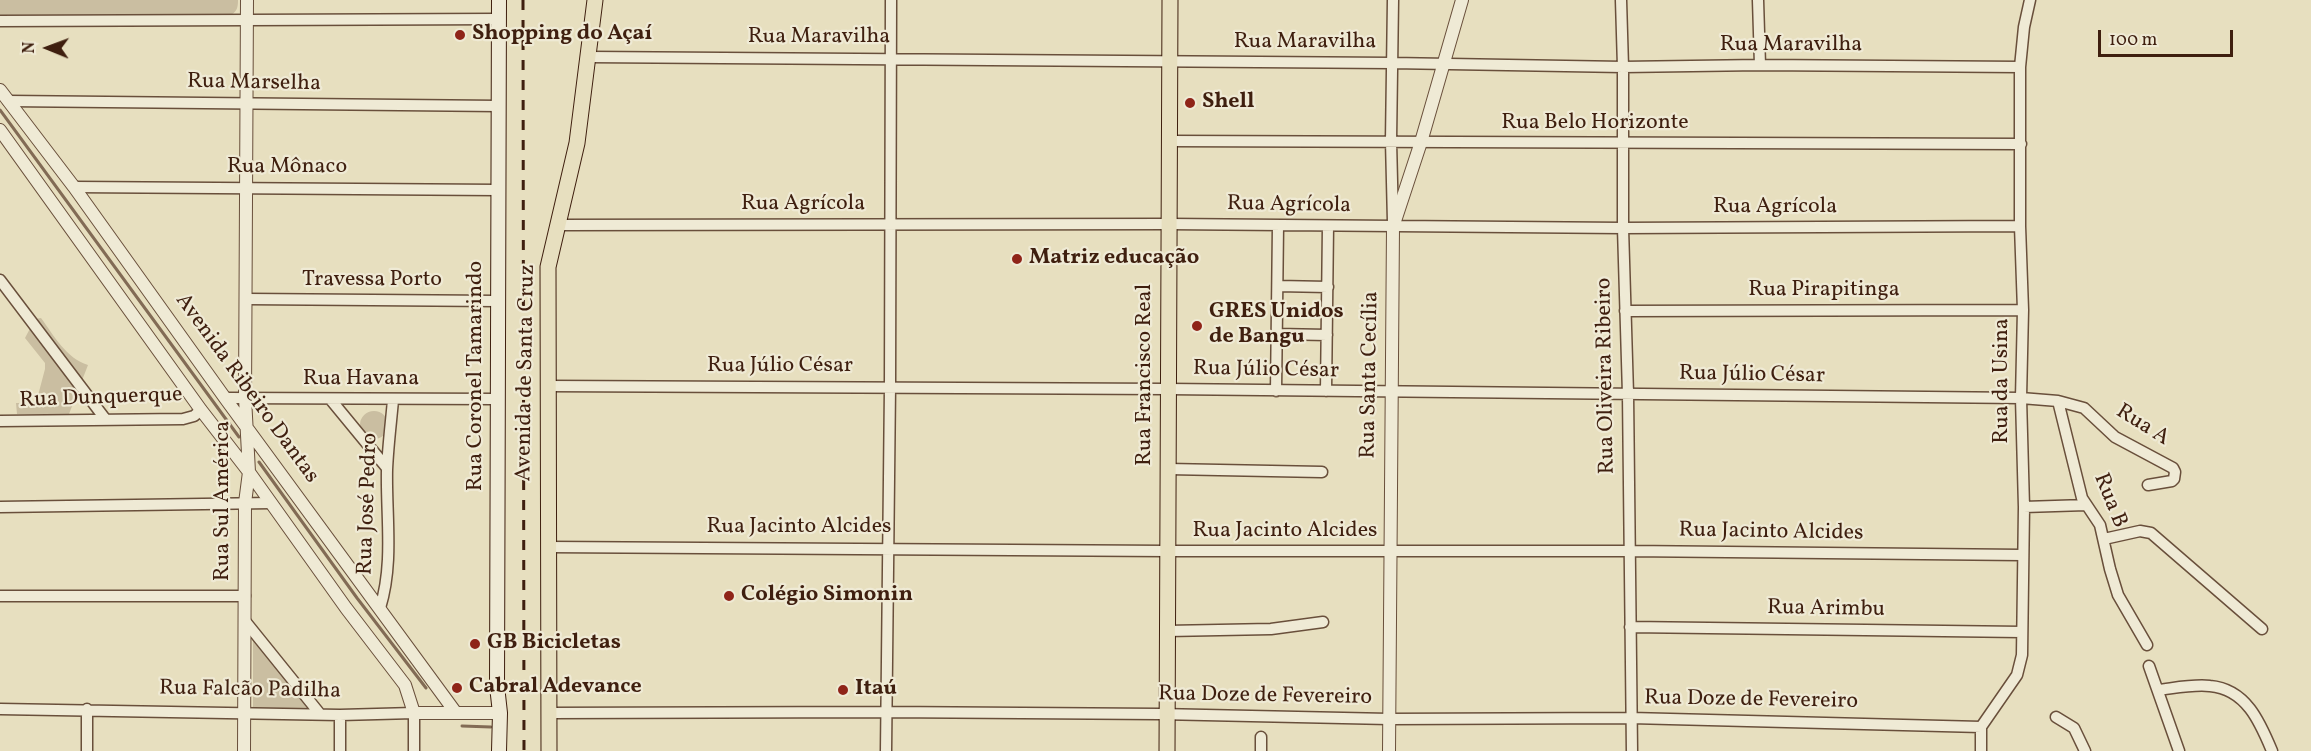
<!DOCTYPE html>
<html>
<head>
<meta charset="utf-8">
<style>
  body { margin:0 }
  #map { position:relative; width:2311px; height:751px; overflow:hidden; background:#e7dfbf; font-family:Vollkorn,serif }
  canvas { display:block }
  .north { position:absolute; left:18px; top:18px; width:60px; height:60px; -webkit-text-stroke:4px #efead5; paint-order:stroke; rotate:271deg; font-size:16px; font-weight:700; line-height:24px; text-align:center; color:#3f1f0f }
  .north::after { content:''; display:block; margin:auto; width:21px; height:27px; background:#3f1f0f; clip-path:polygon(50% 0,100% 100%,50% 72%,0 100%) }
  .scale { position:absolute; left:2098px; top:30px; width:135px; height:27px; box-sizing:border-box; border:3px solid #3f1f0f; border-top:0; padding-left:8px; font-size:18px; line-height:21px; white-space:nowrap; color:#3f1f0f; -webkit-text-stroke:4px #efead5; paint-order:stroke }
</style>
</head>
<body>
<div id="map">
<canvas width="2311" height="751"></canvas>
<div class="north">N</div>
<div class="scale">100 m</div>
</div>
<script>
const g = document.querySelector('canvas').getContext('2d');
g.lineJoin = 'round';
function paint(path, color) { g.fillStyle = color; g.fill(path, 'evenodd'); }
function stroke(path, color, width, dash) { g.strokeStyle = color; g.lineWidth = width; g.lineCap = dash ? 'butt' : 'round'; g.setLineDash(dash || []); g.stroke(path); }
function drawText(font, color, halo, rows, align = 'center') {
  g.font = font + ' Vollkorn,serif'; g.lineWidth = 4.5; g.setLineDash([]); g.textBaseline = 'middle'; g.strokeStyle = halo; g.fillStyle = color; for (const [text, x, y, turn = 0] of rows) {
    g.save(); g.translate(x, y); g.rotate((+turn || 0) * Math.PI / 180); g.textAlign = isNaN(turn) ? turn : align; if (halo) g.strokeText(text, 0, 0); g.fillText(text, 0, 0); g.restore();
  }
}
paint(new Path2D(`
  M0,0H238C238,8 237,12 229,16H0Z
  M41,318C55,337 66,358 88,365L69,414H17L16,403H36L45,369V363L25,338L35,319Z
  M360 425a14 14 0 1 1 28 0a14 14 0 1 1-28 0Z
  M253,638L308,708H253Z`), '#cabea1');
stroke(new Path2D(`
  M0,110L239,437
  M259,462L357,598L426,688
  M462,726L491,727`), '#826b55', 3);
const minor = new Path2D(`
  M1393,0L1391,141L1393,222
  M1621,0L1623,67V228L1628,394L1632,751
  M1758,0L1760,65
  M0,21L499,19
  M589,57L1392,63L1623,67L1760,65L2020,67
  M8,101L499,106
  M1169,141L2021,144
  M74,187L499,190
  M558,225L1169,224L1623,228L2020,226
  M0,280L106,420
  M1278,286L1328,287
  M247,299L497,301
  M1625,311L2023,310
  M1277,334L1327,335
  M548,386L1168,389L2021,398L2058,401L2084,408L2115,437L2173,468L2175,472L2174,479L2172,481L2148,485
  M1276,391L1278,226
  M1326,391L1328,226
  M225,398L497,399
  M331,400L387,468
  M2058,401L2082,498L2100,525L2110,569L2118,595L2147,645
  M0,421L183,419L194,416L201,410
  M1168,469L1322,472
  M0,507L271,503
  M2024,507L2086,505
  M2104,539L2140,531L2151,533L2262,629
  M548,547L1167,551H1629L2022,555
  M0,596H245
  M380,608C394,563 386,516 387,470C388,446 391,423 393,400
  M245,621L320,714
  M1630,627L2022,632
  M1167,631L1271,629L1323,622
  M2149,666L2179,751
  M2158,690C2175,688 2194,684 2210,686C2246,689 2260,722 2272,751
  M0,709L340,715L414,713V751
  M87,709V751
  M549,713L885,712L1159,714L1389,719L1631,718L1981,727
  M340,715V751
  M2056,717L2074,728L2085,751
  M886,751L890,387L891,0
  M1261,751V737
  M1981,751V727L2017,675L2022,655L2024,507L2021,398L2023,310L2020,226V67L2024,27L2030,0`);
const tertiary = new Path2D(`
  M0,90L74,187L225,398L456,713
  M0,130L201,410L249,472L346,608L405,685L414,713H500
  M244,751L245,503L249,472L245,398L247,0
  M1389,751L1393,227L1421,142L1462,0`);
const secondary = new Path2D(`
  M499,0L497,686L500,713L499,751`);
const primary = new Path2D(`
  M549,751L548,267L577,143L595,0
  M1167,751L1170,0`);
stroke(minor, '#694f3b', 13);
stroke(tertiary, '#694f3b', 14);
stroke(secondary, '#3f1f0f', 16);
stroke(primary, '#3f1f0f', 17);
stroke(minor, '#efead5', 10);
stroke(tertiary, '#efead5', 12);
stroke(secondary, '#efead5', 14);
stroke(primary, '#e7dfbf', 15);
stroke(new Path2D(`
  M523,0L524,751`), '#3f1f0f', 3, [10, 10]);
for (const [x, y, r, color] of [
  [460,35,6,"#8f2418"],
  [1190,103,6,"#8f2418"],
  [1017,259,6,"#8f2418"],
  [1197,326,6,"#8f2418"],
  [729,596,6,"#8f2418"],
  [475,644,6,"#8f2418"],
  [457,688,6,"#8f2418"],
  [843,690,6,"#8f2418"]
]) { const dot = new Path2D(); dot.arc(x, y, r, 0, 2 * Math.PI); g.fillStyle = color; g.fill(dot); stroke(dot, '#efead5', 2); }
drawText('bold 22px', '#3f1f0f', '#efead5', [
  ["Shopping do Açaí",472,35],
  ["Shell",1202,103],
  ["Matriz educação",1029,259],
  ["GRES Unidos",1209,313],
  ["de Bangu",1209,338],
  ["Colégio Simonin",741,596],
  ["GB Bicicletas",487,644],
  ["Cabral Adevance",469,688],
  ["Itaú",855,690]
], 'left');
drawText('22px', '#3f1f0f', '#efead5', [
  ["Rua Maravilha",819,38],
  ["Rua Maravilha",1305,43],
  ["Rua Maravilha",1791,46],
  ["Rua Marselha",254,84,1],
  ["Rua Belo Horizonte",1595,124],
  ["Rua Mônaco",287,168],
  ["Rua Agrícola",803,205],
  ["Rua Agrícola",1289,206,1],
  ["Rua Agrícola",1775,208],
  ["Travessa Porto",372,281],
  ["Rua Pirapitinga",1824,291],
  ["Rua Júlio César",780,367],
  ["Rua Júlio César",1266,371,1],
  ["Avenida de Santa Cruz",527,373,-89],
  ["Rua Francisco Real",1146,375,-90],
  ["Rua Santa Cecília",1371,375,-89],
  ["Rua Coronel Tamarindo",477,376,-90],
  ["Rua Oliveira Ribeiro",1607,376,-91],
  ["Rua Júlio César",1752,376,1],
  ["Rua Havana",361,380],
  ["Rua da Usina",2003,381,-90],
  ["Avenida Ribeiro Dantas",246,389,54],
  ["Rua Dunquerque",101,399,-2],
  ["Rua A",2142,426,32],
  ["Rua Sul América",224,501,-90],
  ["Rua B",2109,501,68],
  ["Rua José Pedro",369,504,-88],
  ["Rua Jacinto Alcides",799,528],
  ["Rua Jacinto Alcides",1285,532],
  ["Rua Jacinto Alcides",1771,533,1],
  ["Rua Arimbu",1826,610,1],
  ["Rua Falcão Padilha",250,691,1],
  ["Rua Doze de Fevereiro",1265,697,1],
  ["Rua Doze de Fevereiro",1751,701,1]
]);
</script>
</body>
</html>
